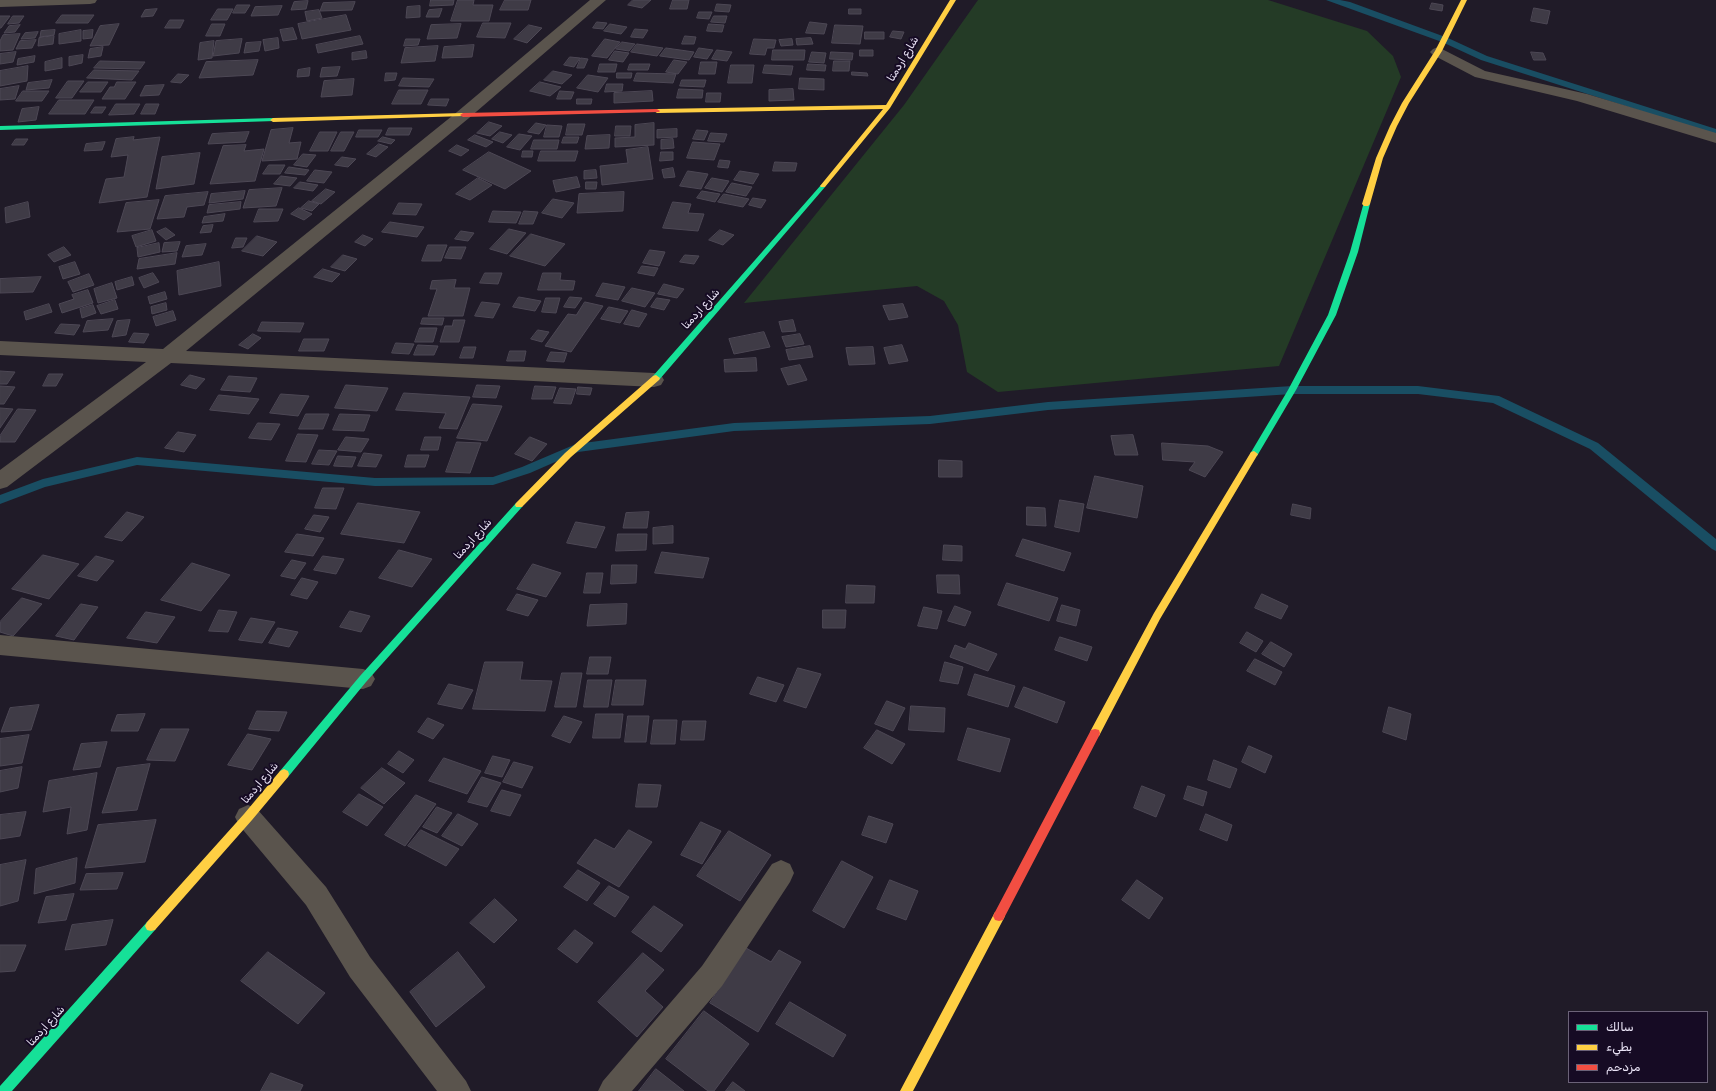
<!DOCTYPE html>
<html>
<head>
<meta charset="utf-8">
<style>
  body { margin:0 }
  #map { position:relative; width:1716px; height:1091px; overflow:hidden; background:#201b28; font-family:Rubik,"Noto Sans Arabic",sans-serif }
  canvas { display:block }
  .legend { position:absolute; left:1568px; top:1011px; width:140px; height:72px; box-sizing:border-box; background:#160b24; border:1px solid #6b6278; margin:0; padding:5px 7px; list-style:none; font-size:12px; color:#eae4f6 }
  .legend li { display:flex; align-items:center; gap:8px; height:20px }
  .legend b { width:20px; border:1px solid #6b6278 }
</style>
</head>
<body>
<div id="map">
<canvas width="1716" height="1091"></canvas>
<ul class="legend">
<li><b style="height:5px;background:#16e098"></b>سالك</li>
<li><b style="height:5px;background:#ffcf43"></b>بطيء</li>
<li><b style="height:5px;background:#f24e42"></b>مزدحم</li>
</ul>
</div>
<script>
const g = document.querySelector('canvas').getContext('2d');
g.lineJoin = 'round';
function paint(path, color) { g.fillStyle = color; g.fill(path, 'evenodd'); }
function stroke(path, color, width, dash) { g.strokeStyle = color; g.lineWidth = width; g.lineCap = dash ? 'butt' : 'round'; g.setLineDash(dash || []); g.stroke(path); }
function drawText(font, color, halo, rows, align = 'center') {
  g.font = font + ' Rubik,"Noto Sans Arabic",sans-serif'; g.lineWidth = 4; g.setLineDash([]); g.textBaseline = 'middle'; g.strokeStyle = halo; g.fillStyle = color; for (const [text, x, y, turn = 0] of rows) {
    g.save(); g.translate(x, y); g.rotate((+turn || 0) * Math.PI / 180); g.textAlign = isNaN(turn) ? turn : align; if (halo) g.strokeText(text, 0, 0); g.fillText(text, 0, 0); g.restore();
  }
}
paint(new Path2D(`
  M978,0H1268L1367,31L1393,56L1401,77L1279,366L998,392L967,372L958,325L944,301L917,286L744,303L904,105Z`), '#243b26');
paint(new Path2D(`
  M1326,0H1340L1350,2L1448,38L1487,56L1716,129V135L1481,60L1442,42Z
  M1292,386H1418L1499,396L1598,443L1716,539V551L1712,549L1590,449L1493,403L1418,394H1292L1048,410L930,424L734,431L578,452L530,473L493,485L375,486L137,465L45,487L0,504V495L43,479L137,457L375,478L493,477L522,467L576,444L734,423L930,416L1048,402Z`), '#194e63');
const building = new Path2D(`
  M431,0H454L453,5L430,6Z
  M458,0H474L473,5H493L489,21H451Z
  M505,0H531L528,10H500Z
  M633,0H651L642,8L628,5Z
  M673,0H689L687,9H670Z
  M308,1L306,9L291,10L294,2Z
  M355,2L352,10L320,11L323,3Z
  M1432,3L1443,5L1442,11L1430,9Z
  M717,4L731,5L729,12L715,11Z
  M237,5H250L245,13H233Z
  M282,6L278,15L251,16L255,7Z
  M420,6V17L406,18L407,7Z
  M1534,8L1550,11L1547,24L1531,21Z
  M157,9L153,16L141,17L145,10Z
  M218,9H233L227,20H211Z
  M442,9L439,17H426L429,10Z
  M849,9H861V14H849Z
  M319,10L322,18L307,21L305,12Z
  M699,12H712L709,19L697,18Z
  M62,15H94L88,23H56Z
  M346,15L351,30L302,39L298,24Z
  M0,16H10L1,28H0Z
  M13,16H24L19,23L8,24Z
  M714,16H727L725,23L711,22Z
  M170,20H184L180,28H165Z
  M597,22L607,23L603,29L593,28Z
  M810,22L827,24L824,34L806,33Z
  M483,23H511L505,38L477,37Z
  M119,24L109,45L90,46L100,26Z
  M212,24H225L220,36H206Z
  M461,24L457,38L427,39L431,25Z
  M610,24L627,27L621,34L604,31Z
  M709,24L724,25L722,32L707,31Z
  M20,25L15,32L4,33L9,26Z
  M529,25L542,28L527,43L514,39Z
  M835,25L863,26L860,44L832,43Z
  M293,28L297,39L283,41L280,30Z
  M635,29L648,30L643,38L631,37Z
  M55,30L54,35L40,37L41,31Z
  M81,30V41L59,44V34Z
  M93,30L92,38L83,39V31Z
  M893,31L904,32L901,39L890,37Z
  M38,32L35,38L21,39L25,33Z
  M865,32H884V39H865Z
  M20,34L13,50L0,51V41L3,35Z
  M54,36L53,44L38,46L39,38Z
  M360,36L363,44L318,53L316,45Z
  M685,36L696,37L694,44H682Z
  M278,38L279,48L265,51L263,40Z
  M811,38L813,44L797,45L796,39Z
  M242,39L239,53L213,56L216,41Z
  M406,39H420L418,45L404,46Z
  M605,39L620,42L607,58L592,56Z
  M754,39L776,40L774,48H767L765,55L750,54Z
  M792,39L793,45L781,46L779,40Z
  M36,40L32,48L16,49L20,41Z
  M214,41L212,58L198,60L200,43Z
  M261,42L259,51L244,53L246,43Z
  M622,42L635,44L629,51L616,49Z
  M637,44L663,48L657,56L631,52Z
  M474,45L472,57L442,58L444,47Z
  M438,46L435,61L401,63L405,48Z
  M103,47L101,56L88,58L90,49Z
  M666,48L694,52L689,60L660,56Z
  M699,48L713,50L707,59L694,57Z
  M717,50L732,52L727,61L712,59Z
  M773,50H805L804,60H772Z
  M860,50H873V56H860Z
  M366,51L367,58L352,60V53Z
  M615,51L629,53L623,62L609,60Z
  M16,52L13,62L0,64V54Z
  M812,52L826,53L824,63L809,62Z
  M831,52L853,53L852,60L830,59Z
  M1531,52L1543,53L1546,60H1534Z
  M83,55L82,63L69,66V57Z
  M35,56L34,62L17,65L18,59Z
  M570,57L580,58L574,67L564,65Z
  M62,58V68L45,71V62Z
  M581,58L588,59L584,68H577Z
  M258,60L253,75L199,78L206,62Z
  M674,60L687,62L678,74L666,72Z
  M100,61L145,62L140,69L94,68Z
  M834,61H850L849,71H833Z
  M701,62H717L715,74H699Z
  M600,64H617L615,72H598Z
  M630,64H650L648,70H628Z
  M808,64L826,65L825,71L807,70Z
  M731,65H754L752,83H728Z
  M765,65L793,66L791,75L763,73Z
  M28,66L27,81L0,86V71Z
  M340,67L337,76L320,77L322,68Z
  M310,68L309,76L297,77L298,70Z
  M94,70L139,71L132,80L87,78Z
  M553,71L572,75L562,84L544,80Z
  M852,72L867,73L868,76L852,75Z
  M386,73H397L395,80L385,81Z
  M617,73H632L631,78H617Z
  M637,73L676,74L673,83L634,81Z
  M178,74L189,75L181,83L171,82Z
  M588,75L608,78L598,92L577,88Z
  M403,78L434,79L429,87L399,86Z
  M800,78L824,79V90L799,89Z
  M354,79L352,95L321,97L324,81Z
  M52,80L49,88L26,90L28,83Z
  M682,80H706L704,87L680,86Z
  M68,81H84L72,98H56Z
  M88,82H108L101,92H80Z
  M117,82H136L125,99H102L110,87H114Z
  M540,82L561,87L550,96L530,91Z
  M607,84H623L622,91L605,92Z
  M164,85L159,95L140,96L145,86Z
  M19,86L15,99L0,100V89Z
  M679,89L703,90L702,98H677Z
  M793,89L794,100L769,101V90Z
  M399,90H428L421,104H392Z
  M23,91H49L42,101H16Z
  M560,91L574,92L571,99H557Z
  M652,91L653,101L614,103V93Z
  M707,93H721L720,102H706Z
  M431,99H449L446,106L428,105Z
  M577,99H592L591,104H577Z
  M59,100H94L85,114H49Z
  M116,104H140L134,114L109,115Z
  M146,104H159L155,114H141Z
  M39,107L36,120L18,122L22,109Z
  M95,107H106L102,113H91Z
  M489,122L502,126L490,136L477,133Z
  M536,123L546,125L539,134L528,132Z
  M654,123V145L615,147V138L635,137V125Z
  M568,124H585L582,135H566Z
  M547,125L562,126L559,137H544Z
  M616,126H631L630,136H615Z
  M293,128L289,143L301,142L297,159L262,161L271,130Z
  M389,128H412L409,135H386Z
  M677,129V137L657,138V130Z
  M359,130H382L378,137H356Z
  M697,130L708,131L704,140L693,139Z
  M249,132L245,142L208,144L212,134Z
  M320,132H337L328,151H310Z
  M341,132H354L344,151H331Z
  M500,132L512,135L503,143L492,139Z
  M711,133L727,134L724,142L708,141Z
  M519,134L532,136L520,150L507,147Z
  M475,135L493,142L486,147L468,140Z
  M610,135L609,148L585,149L587,136Z
  M134,137L133,140L160,137L147,197L99,203L106,179L124,177L128,155L111,157L116,139Z
  M383,137L395,140L391,144L378,141Z
  M564,137H579L577,143H562Z
  M16,139H28L24,145H12Z
  M673,139L674,148L661,149V140Z
  M534,140H559L557,149H531Z
  M105,142L102,150L84,151L86,144Z
  M693,142L720,144L714,160L687,158Z
  M379,144L388,147L376,157L367,154Z
  M246,145L244,151L264,149L255,181L210,184L223,146Z
  M457,145L469,150L461,156L449,151Z
  M648,147L653,179L602,185L600,166L628,163L626,150Z
  M523,151H533L532,157H522Z
  M541,151H578L575,161H538Z
  M489,152L531,171L505,189L463,170Z
  M661,152H673V160L660,161Z
  M200,153L194,184L156,189L162,157Z
  M303,154L316,155L307,167L294,165Z
  M342,157L356,159L348,167L335,165Z
  M720,160L730,161L728,168L718,167Z
  M775,162L797,163L795,171H773Z
  M269,165H285L280,174H263Z
  M289,167L309,170L305,175L285,173Z
  M673,168L675,177L664,178L662,170Z
  M315,170L332,172L324,183L307,181Z
  M596,170L597,178L584,179V171Z
  M688,171L708,174L701,189L680,186Z
  M740,171L759,174L753,184L734,180Z
  M281,176L297,178L290,186L274,184Z
  M577,177L580,187L556,192L553,181Z
  M478,178L492,185L470,200L456,194Z
  M712,178L729,181L722,192L705,188Z
  M300,182L318,185L313,191L294,188Z
  M586,182H597L596,189H586Z
  M732,183L752,187L746,196L726,192Z
  M282,188L276,206L243,208L249,190Z
  M326,189L335,192L321,204L312,201Z
  M245,191L243,199L209,203L211,194Z
  M702,191L720,194L715,202L697,198Z
  M208,192L204,205L187,207L184,217L157,219L165,196Z
  M624,192L623,211L577,213L579,194Z
  M724,194L749,199L743,207L718,202Z
  M753,198L766,200L761,208L749,205Z
  M553,199L574,203L562,218L542,213Z
  M159,200L150,229L117,232L126,203Z
  M309,201L319,204L312,211L301,208Z
  M28,202L30,217L6,223L5,208Z
  M241,202L240,209L207,213L209,205Z
  M673,202L691,204L688,213L704,214L698,231L663,228Z
  M399,203L422,204L416,215L393,214Z
  M299,208L312,214L304,220L291,214Z
  M259,209H283L278,221L254,222Z
  M493,211L521,212L516,223L489,222Z
  M524,211L538,212L533,224H519Z
  M225,214L223,221L202,223L204,217Z
  M390,222L424,227L417,237L382,232Z
  M213,225L211,232L200,233L203,226Z
  M166,228L175,235L166,240L157,232Z
  M509,229L526,233L507,254L490,249Z
  M152,230L156,241L136,247L132,236Z
  M720,230L734,235L723,245L709,240Z
  M461,231L474,233L468,241L455,239Z
  M531,234L565,244L545,266L510,256Z
  M363,235L373,239L365,246L355,242Z
  M257,236L277,242L263,256L242,251Z
  M236,238H247L243,247L232,248Z
  M180,242L177,251L162,252L164,243Z
  M159,243L160,252L138,257L137,248Z
  M206,244L202,255L182,257L186,246Z
  M428,245H447L441,261H422Z
  M64,247L71,255L54,262L48,255Z
  M450,247H466L461,259L445,258Z
  M650,250L665,252L659,266L643,263Z
  M177,253L175,264L137,269L139,259Z
  M343,255L357,259L345,271L331,267Z
  M685,255L699,256L694,264L680,262Z
  M75,262L80,274L63,279L59,267Z
  M219,262L221,286L179,295L177,271Z
  M642,266L658,268L654,276L638,273Z
  M323,269L340,274L332,282L314,277Z
  M153,273L159,282L144,288L139,278Z
  M485,273H502L498,284L480,283Z
  M543,273H561L560,280L575,281L573,290H538Z
  M89,274L94,285L73,292L68,282Z
  M41,277L33,292L0,293V279Z
  M132,277L134,285L117,290L115,282Z
  M456,280L454,288H470L463,316H428L437,289H430L432,281Z
  M112,283L117,298L98,303L94,289Z
  M603,283L625,287L618,300L596,296Z
  M664,284L684,289L677,298L658,294Z
  M632,288L655,293L645,307L622,301Z
  M88,290L93,303L62,313L59,304L74,299L72,295Z
  M165,292L167,299L150,304L148,297Z
  M519,297L541,301L535,311L513,307Z
  M570,297L582,298L575,308L564,307Z
  M546,298H560L556,313L542,312Z
  M657,298L670,300L664,310L651,307Z
  M115,300L118,309L101,314L97,306Z
  M482,302L500,304L493,318L475,316Z
  M585,302L603,306L571,352L545,346L568,314L576,315Z
  M166,303L167,310L152,314L151,307Z
  M49,304L52,312L26,320L24,312Z
  M903,304L908,317L889,320L883,306Z
  M93,305L96,313L82,318L80,309Z
  M609,307L628,311L620,323L601,319Z
  M632,310L647,314L639,327L624,324Z
  M173,311L176,320L156,326L153,317Z
  M423,318H444L442,325L421,324Z
  M113,319L108,330L83,332L87,321Z
  M130,320L126,335L112,337L117,321Z
  M454,320H465L459,342H440L445,326H452Z
  M793,320L796,331L782,332L779,322Z
  M262,322L304,323L300,332L258,331Z
  M61,324L80,325L74,335L55,333Z
  M420,328H437L433,342H415Z
  M538,330L549,332L542,342L531,339Z
  M764,332L770,347L734,354L729,339Z
  M134,333L149,334L144,343L129,342Z
  M253,334L261,338L248,349L239,345Z
  M800,334L804,344L786,347L782,337Z
  M304,339H329L324,351H299Z
  M396,343L414,344L409,354L392,353Z
  M418,345L438,346L434,355H414Z
  M902,345L908,361L889,364L884,348Z
  M810,346L813,357L789,360L786,350Z
  M464,347H476L473,358H460Z
  M873,347L875,364L849,365L846,348Z
  M510,351H526L524,361H507Z
  M551,352L567,353L564,362L547,361Z
  M756,358L757,371L725,372L724,360Z
  M800,365L807,380L788,385L781,369Z
  M0,371L15,372L7,384H0Z
  M49,374H63L56,386H43Z
  M190,375L205,379L196,389L181,385Z
  M229,376L257,378L250,392L221,390Z
  M346,385L388,388L377,411L335,408Z
  M477,385L500,386L496,398L473,397Z
  M0,386L15,387L4,404H0Z
  M535,386L556,387L552,399H532Z
  M578,387L592,388L590,395L577,394Z
  M560,388L576,389L571,404L554,403Z
  M404,393L470,397L457,429L439,428L446,413L396,410Z
  M281,394L309,396L298,416L270,413Z
  M219,395L259,399L249,414L210,410Z
  M473,404L502,406L487,441L457,438Z
  M0,408L13,409L0,428Z
  M18,409L36,410L15,442H0V436Z
  M306,414H329L323,429H299Z
  M340,414L370,415L364,431L333,430Z
  M258,423L280,424L271,440L249,438Z
  M178,432L196,435L184,452L165,448Z
  M298,434L318,435L306,462L286,461Z
  M1133,435L1138,455H1115L1111,436Z
  M346,437L369,439L361,452L338,450Z
  M425,437H441L438,450H421Z
  M530,437L547,444L532,461L515,454Z
  M457,442L481,443L470,473L446,472Z
  M1162,443L1208,446L1223,452L1205,477L1189,470L1195,462L1163,460Z
  M319,450L337,451L329,465L312,464Z
  M364,453L382,455L376,467L358,466Z
  M408,455H429L425,467H405Z
  M338,456L356,457L352,467L334,466Z
  M939,460L962,461V477H939Z
  M1095,476L1143,486L1137,518L1087,508Z
  M323,488H344L336,509L315,508Z
  M1060,500L1084,504L1079,532L1055,527Z
  M358,503L420,512L404,543L341,534Z
  M1293,504L1311,508L1310,519L1291,515Z
  M1027,507L1045,508L1046,526L1027,525Z
  M127,512L144,517L122,541L105,537Z
  M649,512L647,528H623L626,513Z
  M314,515L329,517L320,532L305,529Z
  M576,522L605,527L596,548L567,543Z
  M673,526V543L653,544V528Z
  M297,534L324,538L313,556L285,552Z
  M618,534H647L646,550L616,551Z
  M1023,539L1071,553L1064,571L1016,556Z
  M944,545L962,546V561L943,560Z
  M399,550L432,559L412,587L379,578Z
  M662,552L709,558L703,578L655,573Z
  M43,555L79,564L49,599L12,589Z
  M96,556L114,561L97,581L78,576Z
  M323,556L344,559L336,574L314,570Z
  M292,560L306,563L295,579L281,576Z
  M192,563L230,575L201,611L161,600Z
  M533,564L561,573L546,597L517,589Z
  M612,565H637L636,583L611,584Z
  M587,573H603L600,593H584Z
  M937,575H959L960,594L938,593Z
  M302,578L318,582L307,599L291,595Z
  M1007,583L1058,598L1049,621L998,605Z
  M847,585L875,586L874,603H846Z
  M517,594L538,600L528,616L507,610Z
  M1262,594L1288,606L1281,619L1255,608Z
  M22,598L42,604L13,636L0,632V622Z
  M81,604L98,607L74,640L56,636Z
  M627,604L626,624L587,626L590,605Z
  M1062,605L1080,610L1076,626L1057,621Z
  M955,606L971,612L965,626L948,621Z
  M924,607L942,611L937,629L918,626Z
  M219,610L237,612L228,632L209,631Z
  M823,610H846L845,628H823Z
  M350,611L370,616L361,632L340,627Z
  M146,612L175,617L157,643L127,638Z
  M251,618L275,622L262,643L239,640Z
  M278,628L298,632L289,647L269,643Z
  M1247,632L1263,641L1256,652L1240,643Z
  M1060,637L1092,647L1087,661L1055,650Z
  M1271,642L1292,654L1284,667L1262,654Z
  M969,643L997,654L988,671L950,657L955,645L965,649Z
  M590,657H611L608,674H587Z
  M1255,659L1282,672L1275,685L1247,671Z
  M485,662H523L520,680L552,681L545,711L473,709Z
  M945,662L963,667L958,684L940,681Z
  M798,668L821,674L806,708L784,701Z
  M562,673H582L576,707H555Z
  M975,674L1015,686L1008,707L968,695Z
  M758,677L784,685L776,702L750,694Z
  M588,680H612L608,707H584Z
  M616,680H646L643,705H612Z
  M449,684L473,690L462,709L438,704Z
  M1024,687L1065,702L1057,723L1015,707Z
  M887,701L905,708L893,731L875,724Z
  M39,705L31,730L1,732L10,708Z
  M911,706L945,708L944,732L909,730Z
  M1389,707L1411,714L1406,740L1383,732Z
  M257,711L287,712L279,731L249,729Z
  M145,714L138,731H111L117,715Z
  M596,714H623L620,738H593Z
  M564,716L582,722L570,743L552,736Z
  M628,716H649L646,742H625Z
  M428,718L444,725L433,739L418,732Z
  M654,720H677L675,744H651Z
  M683,721H706L704,740H681Z
  M968,728L1010,739L1000,772L958,760Z
  M161,729H189L175,761L147,760Z
  M877,730L905,744L892,764L864,748Z
  M248,734L271,739L252,770L228,765Z
  M29,735L22,763L0,766V739Z
  M107,742L100,767L73,770L81,744Z
  M1249,746L1272,756L1265,773L1242,762Z
  M399,751L414,760L403,773L388,764Z
  M493,756L510,760L502,777L485,773Z
  M444,758L481,771L467,794L429,781Z
  M1214,760L1237,769L1230,788L1208,780Z
  M514,762L533,767L522,788L503,782Z
  M150,764L137,810L102,813L117,768Z
  M22,767L18,788L0,792V771Z
  M382,768L405,783L384,804L361,788Z
  M97,773L87,830L67,834L71,807L43,812L49,781Z
  M482,777L501,783L487,807L468,802Z
  M639,784L661,785L657,807H636Z
  M1142,786L1165,795L1156,817L1134,808Z
  M1188,786L1207,792L1203,806L1184,799Z
  M502,790L521,795L510,816L491,811Z
  M359,794L383,807L367,826L343,812Z
  M416,795L436,804L405,846L385,835Z
  M437,807L452,813L437,833L423,827Z
  M26,812L20,836L0,839V815Z
  M458,814L478,824L462,846L442,836Z
  M1206,814L1232,825L1227,841L1200,830Z
  M869,816L893,824L886,843L862,835Z
  M156,820L145,862L85,868L98,825Z
  M701,822L721,831L702,864L681,855Z
  M421,830L459,849L446,866L408,846Z
  M629,830L652,842L619,887L577,863L595,839L614,849Z
  M729,831L771,855L740,901L697,876Z
  M77,858L75,883L34,894L36,869Z
  M26,860L18,901L0,906V865Z
  M842,861L873,877L844,928L813,911Z
  M578,870L600,883L587,901L564,887Z
  M123,873L117,889L80,890L86,874Z
  M890,880L918,891L906,920L877,909Z
  M1137,880L1163,898L1149,919L1122,900Z
  M609,886L629,897L615,917L594,904Z
  M74,894L66,920L38,923L46,897Z
  M495,899L517,920L494,943L470,923Z
  M654,906L683,925L661,952L632,932Z
  M113,920L106,945L65,950L72,925Z
  M575,930L593,943L577,963L558,949Z
  M0,945H26L15,971L0,972Z
  M746,948L771,962L779,950L801,962L758,1032L710,1003Z
  M268,952L325,993L298,1024L241,981Z
  M458,952L485,987L436,1027L410,992Z
  M643,953L664,970L645,991L663,1007L637,1037L598,1002Z
  M790,1002L846,1035L833,1057L776,1024Z
  M704,1011L749,1044L714,1091H708L666,1059Z
  M656,1069L684,1091H639Z
  M271,1073L303,1085L300,1091H261Z
  M733,1082L745,1091H726Z`);
paint(building, '#3f3b46');
stroke(building, '#4d4855', 1);
paint(new Path2D(`
  M0,0H97L95,3L90,4L0,7Z
  M590,0H606L469,118L186,351L654,373L661,375L664,380L661,385L654,387L171,363L7,487L0,489V470L146,362L0,355V341L163,349L457,112Z
  M1438,47L1485,71L1587,94L1716,133V143L1577,101L1475,77L1433,55L1430,52L1433,49Z
  M0,635L363,669L371,672L375,679L371,686L363,689L0,655Z
  M248,805L257,809L326,887L370,957L466,1081L471,1091H437L350,977L306,905L239,825L235,817L239,809Z
  M781,860L790,864L794,873L790,882L722,986L632,1091H598L603,1081L702,966L772,864Z`), '#5a544d');
paint(new Path2D(`
  M273,118L276,120L275,121L0,130V126Z
  M823,184L825,185V187L659,380H653L652,378L653,376L821,185Z
  M1364,202H1368L1370,204L1358,252L1336,315L1296,390L1257,456H1251L1250,454L1288,390L1328,315L1350,252Z
  M519,502L522,503L523,505L522,507L366,682L288,777L284,779L280,777L279,774L280,771L360,676L516,503Z
  M151,921L155,922L157,926L155,930L12,1091H0V1086L147,922Z`), '#16e098');
paint(new Path2D(`
  M950,0H956L890,108L825,187H821L820,186L883,109L657,113L654,111L657,109L886,105Z
  M1461,0H1467L1442,51L1409,103L1397,126L1383,158L1370,204L1368,206H1364L1362,204L1376,158L1390,126L1402,103L1435,51Z
  M463,113L465,114V116L273,122L270,120L273,118Z
  M656,375L660,378L659,380L571,457L522,507H516L515,505L516,503L565,453L653,376Z
  M1254,451L1258,454L1160,619L1099,736L1095,737L1091,736L1090,733L1091,730L1154,613L1251,452Z
  M284,769L288,771L289,774L288,777L252,820L155,930L151,931L147,930L145,926L147,922L244,814L280,771Z
  M999,911L1003,912L1005,916L1003,920L913,1091H900L995,912Z`), '#ffcf43');
paint(new Path2D(`
  M657,109L660,111L659,112L463,117L460,115L463,113Z
  M1095,729L1099,730L1100,733L1099,736L1003,920L999,921L995,920L993,916L995,912L1091,730Z`), '#f24e42');
drawText('11px', '#eae4f6', '#160b24', [
  ["شارع اردمتا",903,59,-59],
  ["شارع اردمتا",701,309,-48],
  ["شارع اردمتا",473,539,-48],
  ["شارع اردمتا",260,783,-50],
  ["شارع اردمتا",46,1026,-48]
]);
</script>
</body>
</html>
